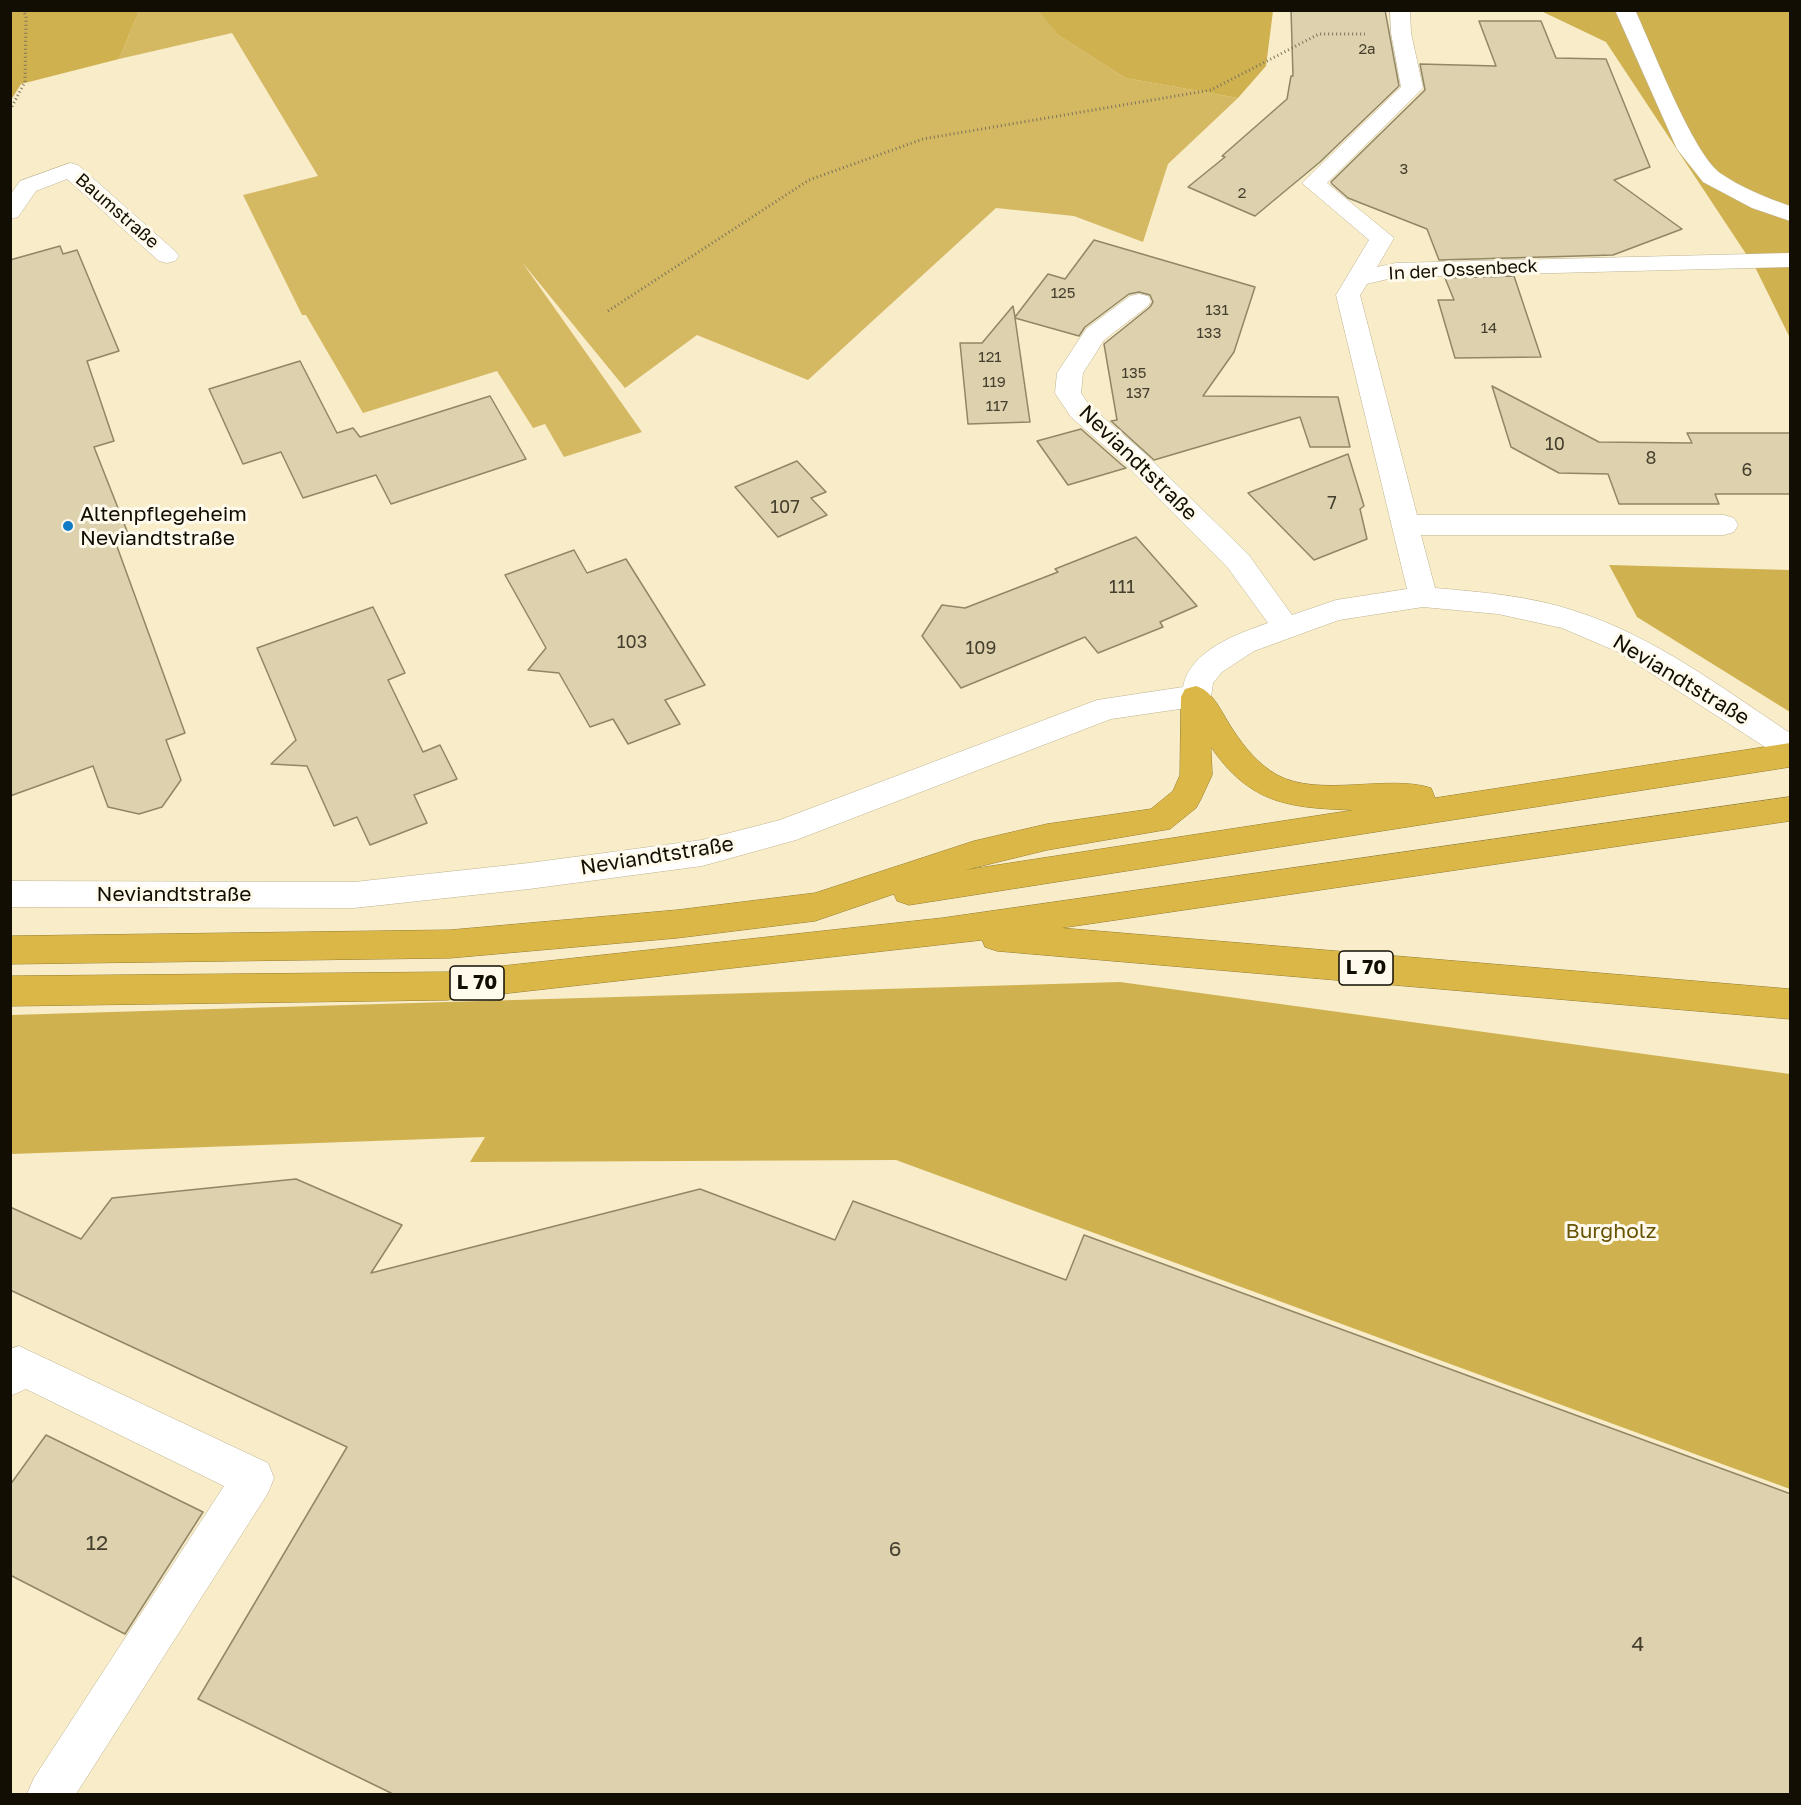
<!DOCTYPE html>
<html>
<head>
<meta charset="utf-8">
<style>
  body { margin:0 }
  #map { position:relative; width:1801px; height:1805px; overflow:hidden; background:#f8ecc9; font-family:"Golos Text",sans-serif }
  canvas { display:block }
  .frame { position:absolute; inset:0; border:12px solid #120e03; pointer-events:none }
</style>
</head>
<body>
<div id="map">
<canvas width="1801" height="1805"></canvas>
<div class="frame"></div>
</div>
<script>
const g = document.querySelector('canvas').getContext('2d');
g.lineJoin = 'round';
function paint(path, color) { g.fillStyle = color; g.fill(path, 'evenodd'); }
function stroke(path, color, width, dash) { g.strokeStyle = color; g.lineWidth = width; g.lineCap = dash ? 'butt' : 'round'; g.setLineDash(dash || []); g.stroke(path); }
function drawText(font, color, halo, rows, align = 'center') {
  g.font = font + ' "Golos Text",sans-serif'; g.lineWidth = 6; g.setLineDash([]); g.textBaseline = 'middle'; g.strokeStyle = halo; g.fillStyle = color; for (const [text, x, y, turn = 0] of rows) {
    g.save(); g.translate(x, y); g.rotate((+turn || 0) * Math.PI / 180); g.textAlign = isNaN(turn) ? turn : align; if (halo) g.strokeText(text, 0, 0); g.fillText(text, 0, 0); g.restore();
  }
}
paint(new Path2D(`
  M1039,10L1058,35L1125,78L1238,98L1168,164L1143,242L1074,216L996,208L808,380L697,335L625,388L522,262L642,432L564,457L545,424L533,428L497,371L363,413L306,315H302L243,195L318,176L232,33L119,59L139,11Z`), '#d4b862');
paint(new Path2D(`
  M11,10H139V11L119,59L21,84L11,100Z
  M1039,11H1273L1266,66L1238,98L1125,78L1058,35Z
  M1541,11H1790V338L1756,269L1606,42Z
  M1609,565L1790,570V712L1637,617Z
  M1120,982L1790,1074V1489L896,1160L470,1162L485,1137L11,1154V1015Z`), '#cfb150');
const building = new Path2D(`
  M1291,10H1385L1399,86L1320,162L1255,216L1188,187L1225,157L1222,156L1287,99L1291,76H1293Z
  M1479,21H1541L1556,58L1606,59L1650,167L1614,180L1682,229L1613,255L1439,260L1427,229L1348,198L1332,184L1331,182L1425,90L1420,64L1496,66Z
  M1094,240L1255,287L1234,352L1203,396L1338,397L1350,447H1310L1300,417L1154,460L1111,421L1117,420L1104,344L1150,307L1153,302L1150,295L1139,292L1129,294L1085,327L1079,336L1015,318L1030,422L968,424L960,343H982L1013,306L1015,317L1048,274L1065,279Z
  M60,246L63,254L77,250L119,351L87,361L114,441L94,447L129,536L115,541L185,733L166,740L181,780L162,807L139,814L108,807L93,766L10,796V260Z
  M1514,276L1541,357L1455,358L1438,300H1454L1445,278Z
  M300,361L337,433L353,428L360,437L490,396L526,459L391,504L376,475L303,498L281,452L243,464L209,389Z
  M1492,386L1599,442L1692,443L1687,433H1791V494H1715L1719,504H1619L1608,474L1559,473L1511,447Z
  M1081,429L1122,465L1126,468L1068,485L1037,441Z
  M1348,454L1364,506L1360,509L1367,539L1314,560L1248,493Z
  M797,461L826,492L811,498L827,515L778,537L735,487Z
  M1136,537L1197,606L1160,622L1163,627L1098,653L1085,637L961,688L922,636L942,605L965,608L1058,572L1055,569Z
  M574,550L587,573L626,559L705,685L665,700L680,724L628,744L613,719L590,727L559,673L528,670L546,648L505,575Z
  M373,607L405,673L388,680L423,752L440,745L457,779L414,795L427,823L370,845L357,817L334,826L307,766L271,764L296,740L257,648Z
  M296,1179L402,1225L371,1273L700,1189L835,1240L853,1201L1066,1280L1084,1235L1791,1494V1794H393L198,1699L347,1447L10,1290V1207L81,1239L112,1198Z
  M46,1435L203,1512L125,1634L10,1575V1485Z`);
paint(building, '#ddd1ae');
stroke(building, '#918666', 1.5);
const minor = new Path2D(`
  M1390,10H1410L1411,33L1423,88L1327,183L1394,238L1377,267L1396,263L1790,253V267L1396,277L1367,284L1360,295L1417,515H1724L1734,518L1738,525L1734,532L1724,535H1421L1435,588C1482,592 1530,596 1575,611C1654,636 1722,688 1790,733V760L1779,756L1618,652L1562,628L1498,614L1423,607L1339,620L1254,651L1222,672L1213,683L1211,697L1207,705L1111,719L796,840L702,866L529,889L354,908L10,907V881L354,882L529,863L702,840L780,820L1097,700L1183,687C1190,650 1237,634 1268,623L1228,568L1124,463L1071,417L1055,393L1057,373L1086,329L1130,296L1139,294L1148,296L1151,301L1148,306L1104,340L1083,373L1081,393L1089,405L1142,451L1248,554L1292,615L1336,600L1407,589L1336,295L1369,240L1302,183L1401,87L1391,33Z
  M1615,10H1635C1652,46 1692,152 1720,173C1740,187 1767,198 1790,206V221L1752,208L1703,182L1677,149Z
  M70,163L78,165L175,251L179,256L175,261L167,263L159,261L67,179L36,191L18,217L10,219V195L20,181Z
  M19,1346L268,1463L274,1478L268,1493L76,1794H27L34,1778L224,1486L26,1389L10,1396V1349Z`);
const highway = new Path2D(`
  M1196,686C1214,691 1222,714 1233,730C1245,748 1258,764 1277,775C1320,798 1388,774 1431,788L1435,798L1790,743V767L909,905L897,901L894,894L815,921L677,938L450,958L10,964V936L450,930L677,910L815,893L974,841L1047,824L1151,809L1173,791L1180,775L1181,697L1185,689ZM1211,747C1250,804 1289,808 1354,810L965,870L1047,850L1170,829L1196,808L1201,799L1212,775Z
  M1790,797V821L1061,928L1790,989V1019L997,951L985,947L982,940L447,1000L10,1006V976L447,972L942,918Z`);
stroke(minor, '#beb391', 1);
stroke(highway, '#947c2f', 1);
stroke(new Path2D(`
  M10,110L25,82L26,16L23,10
  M608,311L809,180L923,139L1211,90L1319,34H1365`), '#7c745e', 3, [1, 3]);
paint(minor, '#fff');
paint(highway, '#dab747');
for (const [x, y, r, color] of [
  [68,526,6,"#127bc6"]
]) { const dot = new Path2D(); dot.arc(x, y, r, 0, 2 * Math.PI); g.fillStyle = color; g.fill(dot); stroke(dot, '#fffaec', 2); }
drawText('15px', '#453f2e', null, [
  ["2a",1367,49],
  ["3",1404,169],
  ["2",1242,193],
  ["125",1063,293],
  ["131",1217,310],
  ["14",1489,328],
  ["133",1209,333],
  ["121",990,357],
  ["135",1134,373],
  ["119",994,382],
  ["137",1138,393],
  ["117",997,406]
]);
drawText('18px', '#120e03', '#fffaec', [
  ["Baumstraße",117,211,41],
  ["In der Ossenbeck",1463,270,-3]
]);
drawText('18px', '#453f2e', null, [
  ["10",1555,444],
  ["8",1651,458],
  ["6",1747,470],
  ["7",1332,503],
  ["107",785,507],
  ["111",1122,587],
  ["103",632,642],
  ["109",981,648]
]);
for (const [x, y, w] of [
  [1366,968,54],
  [477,983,54]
]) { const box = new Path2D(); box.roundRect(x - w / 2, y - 17, w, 34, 4.5); g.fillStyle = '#fffaec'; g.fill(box); stroke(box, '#120e03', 1.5); }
drawText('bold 20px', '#120e03', null, [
  ["L 70",1366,968],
  ["L 70",477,983]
]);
drawText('21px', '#120e03', '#fffaec', [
  ["Neviandtstraße",1138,463,44],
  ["Neviandtstraße",1681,680,31],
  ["Neviandtstraße",657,856,-9],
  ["Neviandtstraße",174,894]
]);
drawText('21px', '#120e03', '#fffaec', [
  ["Altenpflegeheim",80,514],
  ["Neviandtstraße",80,538]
], 'left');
drawText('21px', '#685405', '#fffaec', [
  ["Burgholz",1611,1231]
]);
drawText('21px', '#453f2e', null, [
  ["12",97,1543],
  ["6",895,1549],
  ["4",1638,1644]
]);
</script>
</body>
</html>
